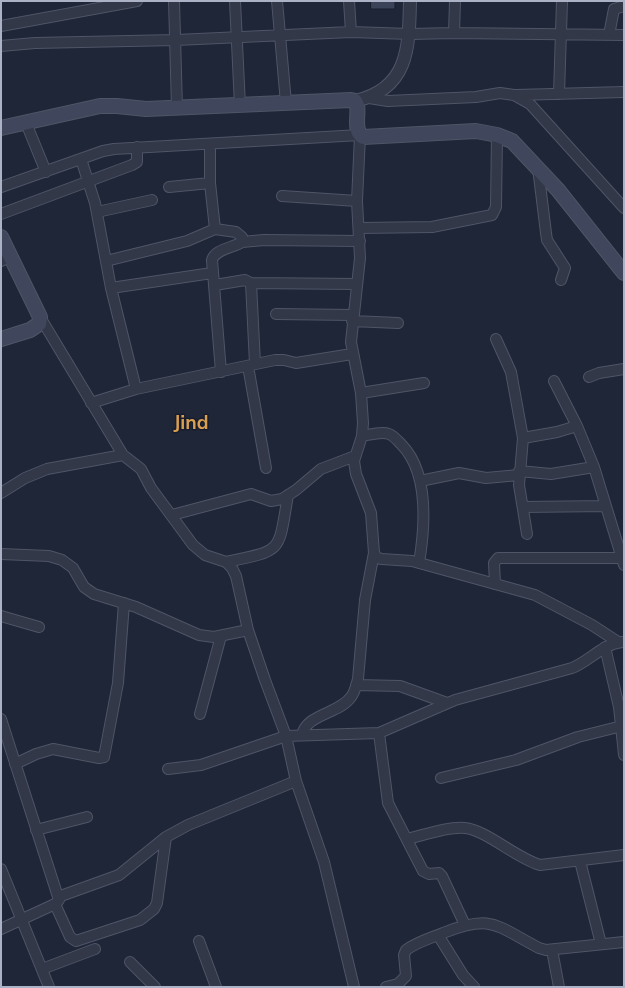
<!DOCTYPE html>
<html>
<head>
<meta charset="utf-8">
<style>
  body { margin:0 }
  #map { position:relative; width:625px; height:988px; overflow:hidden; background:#1e2638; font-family:Mulish,sans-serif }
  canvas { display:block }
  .frame { position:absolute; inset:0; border:2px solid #acb2c5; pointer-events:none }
</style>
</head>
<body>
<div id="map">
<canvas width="625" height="988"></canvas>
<div class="frame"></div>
</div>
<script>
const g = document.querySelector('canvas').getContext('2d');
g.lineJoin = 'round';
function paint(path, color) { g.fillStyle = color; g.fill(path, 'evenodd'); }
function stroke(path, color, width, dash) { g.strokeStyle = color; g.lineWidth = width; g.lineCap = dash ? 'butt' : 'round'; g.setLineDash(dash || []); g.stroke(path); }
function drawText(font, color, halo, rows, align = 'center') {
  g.font = font + ' Mulish,sans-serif'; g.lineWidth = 3; g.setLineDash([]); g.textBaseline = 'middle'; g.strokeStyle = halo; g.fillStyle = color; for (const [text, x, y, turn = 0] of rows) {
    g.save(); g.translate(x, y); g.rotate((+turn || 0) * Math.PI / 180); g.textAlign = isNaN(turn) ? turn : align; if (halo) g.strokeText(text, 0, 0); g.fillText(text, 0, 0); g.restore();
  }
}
const building = new Path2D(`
  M371,1H395V9H371Z`);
paint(building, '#3a4358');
stroke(building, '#191f2f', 1);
const minor = new Path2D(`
  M174,1L177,108
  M235,1L240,106
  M277,1L286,103
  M349,1L351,32
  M1,26L137,1
  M454,33L455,1
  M609,35L614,9L624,6
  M1,46L35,43L176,40L351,32L410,34L454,33L624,35
  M559,94L562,1
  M516,95L624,92
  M369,98L388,101L476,97L500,93L514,95L530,104L624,208
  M26,123L46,172
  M210,144V183L215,229L236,232L242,237V242C233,248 215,249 212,260L221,372
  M81,159L95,203L111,288L136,389
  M538,168L546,233L547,240L565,268L561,280
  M1,187L103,151L114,149L360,135L357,201L360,258L351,342L361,393L363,423L362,436L354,461L356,474L371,513L374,553L377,558L382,559L412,561L535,595L592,625L618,642
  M169,187L210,183
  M282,196L357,201
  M97,212L152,200
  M1,214L132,165L137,162V147
  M359,228L432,227L492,215L496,207L497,135
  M242,242L264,240L360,241
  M1,261L10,257
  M106,261L187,241L215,229
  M251,283L255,364
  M215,285L245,280L251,283L357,284
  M111,288L212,273
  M276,314L353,315
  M40,317L123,455L141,469L151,488L193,545L205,555L226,562L232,568L236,576L248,630L265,680L286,736L296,781L188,825L166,837L119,875L58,897
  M352,321L398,323
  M496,339L511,372L523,438L519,485L527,534
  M248,366L266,468
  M589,377L599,373L624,369
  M554,381L577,426L594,467L624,565
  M361,393L424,383
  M91,403L136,389L275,360H284L296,363L352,354
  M362,436C370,435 381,431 389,434C394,436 397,440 401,444C429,472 425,527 419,563
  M523,438L557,432L577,426
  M519,471L551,474L594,467
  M420,481L459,473L486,478L519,475
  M1,493L25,478L47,469L123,455
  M523,507L606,506
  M172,515L251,494L271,501L282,499L296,490L321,469L355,456
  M1,554L49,556L62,560L73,568L84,587L94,594L136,607L199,635L214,637L248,630
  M226,562C284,550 278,553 288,495
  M495,584L494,563L498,558H622
  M1,616L39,627
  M605,647L619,707L624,755
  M356,685L400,686L447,703
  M200,714L221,636
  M1,719L59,900L55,904L1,929
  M379,733L388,803L423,871L429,874L439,873L442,876L465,925
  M302,735C306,714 339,714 351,697C355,692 356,686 358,679L365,600L374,553
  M15,764L36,754L53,749L99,758L104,757L118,683L124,603
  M168,769L201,765L286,736L379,733L455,700L572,668C590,661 602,644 622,642
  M441,778L516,760L578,737L622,726
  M296,781L324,862L354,987
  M36,830L87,817
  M407,839C424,835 449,826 465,828C486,830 516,858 540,865L624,855
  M580,861L601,944
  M1,869L49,987
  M55,904L70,937L76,941L140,920L154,909L157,903L166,837
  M438,935L463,975L474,987
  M199,941L216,987
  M552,950L559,987
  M130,962L155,987
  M42,969L95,949
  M386,987L398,984L406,976L404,955L406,950C417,942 431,938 443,933C492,914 495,925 539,948L546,950L624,942`);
const tertiary = new Path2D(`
  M355,101C409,89 409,47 410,1`);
const secondary = new Path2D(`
  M1,128L100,106H117L146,109L351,100L355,101L357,105C359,115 353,131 363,137L476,131L497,135L512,141L558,190L624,273
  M1,237L40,317L39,324L30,330L1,339`);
stroke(minor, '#4f5566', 12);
stroke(tertiary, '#4f5566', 14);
stroke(secondary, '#4f5566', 16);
stroke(minor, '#323848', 10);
stroke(tertiary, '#323848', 12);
stroke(secondary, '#40465c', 14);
drawText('bold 19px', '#daa052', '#181d2d', [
  ["Jind",191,423]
]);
</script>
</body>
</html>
